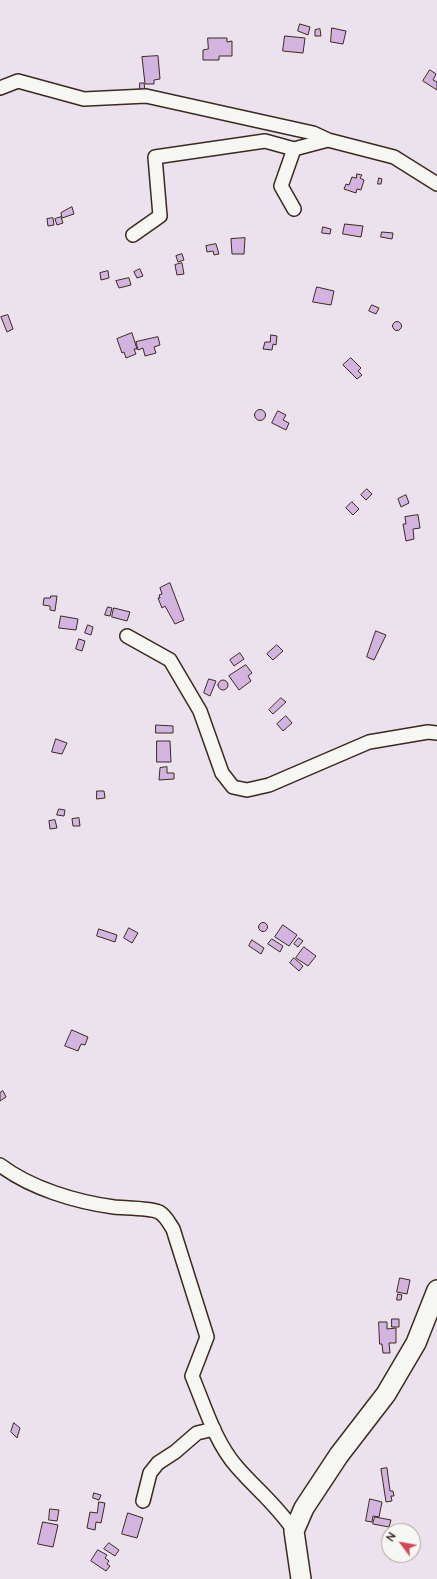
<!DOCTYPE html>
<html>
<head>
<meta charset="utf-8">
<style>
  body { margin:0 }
  #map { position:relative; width:437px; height:1579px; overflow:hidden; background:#ece2ed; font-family:"Architects Daughter",sans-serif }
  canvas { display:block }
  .north { position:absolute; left:381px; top:1523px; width:40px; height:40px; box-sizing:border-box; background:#f6f6f2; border:1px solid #aba49d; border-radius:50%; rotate:302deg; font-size:11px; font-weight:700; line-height:16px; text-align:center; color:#3b2a1e }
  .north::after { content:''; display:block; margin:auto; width:14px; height:18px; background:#d1495b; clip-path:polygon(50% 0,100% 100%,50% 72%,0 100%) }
</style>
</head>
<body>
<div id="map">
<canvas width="437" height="1579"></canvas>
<div class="north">N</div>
</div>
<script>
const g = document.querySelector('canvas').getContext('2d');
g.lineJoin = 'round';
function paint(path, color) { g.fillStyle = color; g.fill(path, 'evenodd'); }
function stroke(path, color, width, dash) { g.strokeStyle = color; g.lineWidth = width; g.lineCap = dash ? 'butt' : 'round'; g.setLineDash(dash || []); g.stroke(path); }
const building = new Path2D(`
  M300,24L310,27L308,35L298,31Z
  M332,28L346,31L343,44L331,42Z
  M320,29L321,36H315V30Z
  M285,36L305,38L303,53L283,51Z
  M208,38H227V42L232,41V56H219V60H203V50L208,49Z
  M158,56L160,79L154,80V84H145L142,57Z
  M430,70L436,74L433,80L437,82V90L423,81Z
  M140,83H144L145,90H140Z
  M357,174L362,175L360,178L364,180L361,190L357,189L356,193L344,189L346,184L349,185L352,177L356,178Z
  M379,178L382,179L381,184H378Z
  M72,207L74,214L62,218L61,213Z
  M61,217L63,223L57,225L55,219Z
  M53,218L54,225L48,226L47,219Z
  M345,224L363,226L361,237L343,234Z
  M323,227L331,229L330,234L322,233Z
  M382,232L393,233L392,239L381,237Z
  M245,238L244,254H232L231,239Z
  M216,244L219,254L214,255L213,251L207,252L206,246Z
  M182,254L184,260L178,262L176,256Z
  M182,263L184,274L177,275L175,265Z
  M140,269L143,276L137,278L134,272Z
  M108,271L109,278L101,280L100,273Z
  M129,278L131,285L119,288L116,281Z
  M317,287L334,291L331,305L313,302Z
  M372,305L379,308L376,314L369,311Z
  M8,315L13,329L7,332L1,317Z
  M392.5 326a4.5 4.5 0 1 1 9 0a4.5 4.5 0 1 1-9 0Z
  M132,333L137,349H134L136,354L126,358L124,352L122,353L117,339Z
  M271,335L277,336L276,345L273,344L272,350L263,349L265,342H270Z
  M158,337L160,345L154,347L156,353L145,356L143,348L138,350L136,342Z
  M351,358L361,368L358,371L362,375L357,379L343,365Z
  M254.5 415a5.5 5.5 0 1 1 11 0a5.5 5.5 0 1 1-11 0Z
  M278,411L286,415L283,420L289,423L286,430L272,423Z
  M367,489L372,494L366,500L361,495Z
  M406,495L409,503L401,507L398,499Z
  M352,502L359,509L353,515L346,508Z
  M418,515L420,528L413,529L414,539L406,541L403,524H406L405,517Z
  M170,583L184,620L175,624L165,606L162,608L158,598H160L159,595L162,594L160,588Z
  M51,596H57L55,611L50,610V606L43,605L44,598H50Z
  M108,607L112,608L110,616L105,615Z
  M114,608L130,612L127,621L112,617Z
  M61,616L78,619L76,630L59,628Z
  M88,625L93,627L91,635L85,633Z
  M376,631L386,635L374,660L367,657Z
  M79,639L85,641L82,651L76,649Z
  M277,645L283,651L273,660L267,654Z
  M240,653L244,659L234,666L230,660Z
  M246,665L252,673L248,676L251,681L239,690L229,676Z
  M209,679L216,681L210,696L204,693Z
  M218 685a5 5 0 1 1 10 0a5 5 0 1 1-10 0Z
  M281,698L286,702L273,714L269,710Z
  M286,716L292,723L283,731L277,724Z
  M156,725L173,726V733H156Z
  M56,739L67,743L62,754L52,752Z
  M157,741H170L171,762H157Z
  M167,767V773H174V779L159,780L160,768Z
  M97,791H104L105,798L97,799Z
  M59,809L65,810L64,816L57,815Z
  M79,818L80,826H73L72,819Z
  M55,820L57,828L50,829L49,821Z
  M258.5 927a4.5 4.5 0 1 1 9 0a4.5 4.5 0 1 1-9 0Z
  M283,925L297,935L289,946L275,937Z
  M129,928L138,933L132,943L124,938Z
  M99,929L117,935L115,942L97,936Z
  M299,938L303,941L298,947L294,944Z
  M272,939L283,946L280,952L268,944Z
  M252,940L264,948L261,954L249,946Z
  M304,947L316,956L308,966L296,958Z
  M294,958L303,966L299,971L290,963Z
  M72,1030L88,1037L85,1045L81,1044L78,1051L65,1046Z
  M3,1091L6,1097L0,1101V1093Z
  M400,1278L410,1280L407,1294L397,1292Z
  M398,1294L402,1295L401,1300H397Z
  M392,1319H399V1327H392Z
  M379,1322H387V1329L396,1328V1343H389L390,1353H383L382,1344H380Z
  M14,1423L20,1428L17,1438L11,1432Z
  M387,1468L390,1491H393L394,1496H391L392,1501L386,1502L381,1469Z
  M94,1493L101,1495L99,1500L93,1498Z
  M370,1499L382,1502L379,1517L373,1516L372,1522L366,1521Z
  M99,1502L105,1503L101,1523L96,1522L95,1530L87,1528L90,1512L97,1513Z
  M50,1509L59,1510L57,1521L49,1520Z
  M128,1513L143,1518L137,1538L122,1534Z
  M375,1517L391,1520L389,1527L373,1524Z
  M43,1522L58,1525L53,1547L38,1544Z
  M109,1543L119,1550L115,1556L104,1549Z
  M98,1550L107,1555L105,1558L109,1561L107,1564L110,1566L106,1571L91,1561Z`);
paint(building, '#d3b4e1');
stroke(building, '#3b2a1e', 1);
const street = new Path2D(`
  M0,88L18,81L84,99L146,96L313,133L328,140
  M294,209L281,186L294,149L328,140L394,157L437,184
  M133,235L160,216L155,157L265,141L294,149
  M127,636L170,660L200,711L222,773L233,787L247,790L269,785L369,742L428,732L437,733
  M0,1165C30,1188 76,1202 114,1207C124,1208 152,1208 159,1212C166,1216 169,1223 173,1229L207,1337L192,1376C205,1407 215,1442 237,1467C256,1489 278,1506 294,1531
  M143,1501L150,1473L158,1463L175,1452L197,1433L214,1429`);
const secondary = new Path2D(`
  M301,1579L294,1531L304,1508L339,1455L386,1394L416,1343L437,1290`);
stroke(street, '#3b2a1e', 16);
stroke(secondary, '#3b2a1e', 22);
stroke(street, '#f6f6f2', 13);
stroke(secondary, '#f6f6f2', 19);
</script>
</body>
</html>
